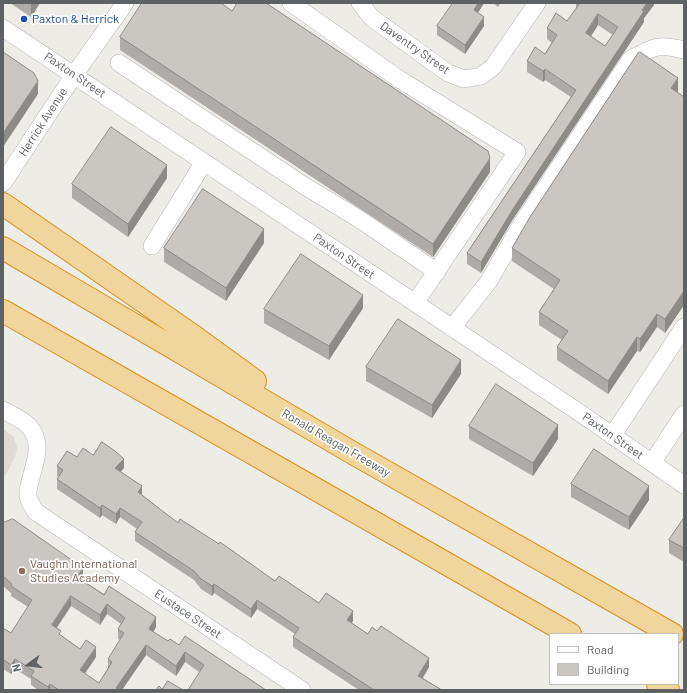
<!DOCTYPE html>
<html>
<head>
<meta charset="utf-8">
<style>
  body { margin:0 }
  #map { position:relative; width:687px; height:693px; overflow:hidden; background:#eeece7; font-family:Barlow,sans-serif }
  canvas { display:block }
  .frame { position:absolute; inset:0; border:4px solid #5e6265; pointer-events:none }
  .legend { position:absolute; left:549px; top:633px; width:130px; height:52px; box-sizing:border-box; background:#fff; border:1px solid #bfc0c1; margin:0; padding:5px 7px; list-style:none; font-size:12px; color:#5e6265 }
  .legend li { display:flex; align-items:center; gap:8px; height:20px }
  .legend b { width:20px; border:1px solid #bfc0c1 }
  .north { position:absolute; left:8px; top:645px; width:40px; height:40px; -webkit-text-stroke:3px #fff; paint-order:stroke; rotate:255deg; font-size:11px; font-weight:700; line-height:16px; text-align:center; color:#5e6265 }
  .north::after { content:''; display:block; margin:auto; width:14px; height:18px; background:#5e6265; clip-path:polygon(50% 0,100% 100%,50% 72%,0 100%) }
</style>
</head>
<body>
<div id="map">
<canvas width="687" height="693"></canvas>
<div class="frame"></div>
<ul class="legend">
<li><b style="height:5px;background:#fff"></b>Road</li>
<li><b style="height:11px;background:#cac7c3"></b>Building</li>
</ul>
<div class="north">N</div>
</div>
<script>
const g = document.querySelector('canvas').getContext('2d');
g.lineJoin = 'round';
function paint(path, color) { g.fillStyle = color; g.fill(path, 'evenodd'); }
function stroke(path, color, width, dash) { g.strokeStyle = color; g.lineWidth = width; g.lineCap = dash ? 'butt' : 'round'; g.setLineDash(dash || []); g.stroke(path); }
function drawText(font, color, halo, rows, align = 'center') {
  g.font = font + ' Barlow,sans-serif'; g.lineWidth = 3.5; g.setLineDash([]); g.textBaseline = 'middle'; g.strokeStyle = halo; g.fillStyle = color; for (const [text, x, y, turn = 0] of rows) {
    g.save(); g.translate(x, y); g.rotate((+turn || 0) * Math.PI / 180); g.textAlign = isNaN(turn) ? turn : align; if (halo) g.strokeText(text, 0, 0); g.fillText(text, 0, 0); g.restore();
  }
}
paint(new Path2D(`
  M3,429L14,437L17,447L16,454L6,475H3Z`), '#dedbd5');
const minor = new Path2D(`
  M291,3L399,79L517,152L415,303
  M360,3L372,18L448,73L464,79L481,76L493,67L537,3
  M3,28L583,415L684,485
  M119,63L303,185L359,219L437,272
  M3,183L74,75L125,3
  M152,246L204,162
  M452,328L489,281L521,225L631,59C653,47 659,43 684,50
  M3,410C11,414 23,420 29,426C47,447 30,470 28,492C27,499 32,506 36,512L302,690
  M612,436L684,327
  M652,463L684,414`);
const highway = new Path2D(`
  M3,204L189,333L255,381
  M3,248L351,452L672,634
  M3,311L570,634
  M658,684L668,690`);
stroke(minor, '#b2b4b7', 18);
stroke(highway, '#d8911d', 24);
stroke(minor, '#fff', 17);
stroke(highway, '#f0d59c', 22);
paint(new Path2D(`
  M10,3H40L31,17Z
  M484,3L478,13L484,26L465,54L437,35V26Z
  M493,3H501L498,7Z
  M576,3H654V5L644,18V22L513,219L481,273L467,264V253L571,97L545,80L543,82L527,72V61L545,54L552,43L547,39V28L567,21L576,9ZM598,25L613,35L605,46L591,36Z
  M232,11L490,172L433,257L120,50V37Z
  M678,92L677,93L684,97V305L665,333L657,327L640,352L637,351L608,394L557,360V347L562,340L539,325V312L554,289L512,261V248Z
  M167,178L128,237L72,198V184Z
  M264,243L226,301L164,262V248Z
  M363,308L329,360L264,323V309Z
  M366,367L461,374L432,418L366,381Z
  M469,426L558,439L533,476L469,439Z
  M93,455L124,468L120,472L142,495L178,523L275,581L353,621L352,623L368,634L429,667L423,678L442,690H359L293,647V637L295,634L257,609L251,618L214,593L212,596L201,589L194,580L135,541V532L137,529L120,517L116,524L102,515L100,518L57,489V479L59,477L57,476V466L77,457Z
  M571,484L649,500L629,530L571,497Z
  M684,518V562L669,553V540Z
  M3,523L83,578L82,580L156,627L153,632L168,641L179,645L266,690L199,672L185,662L176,676L146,655L122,690H38L31,685V679L15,669L11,674L3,669V628L11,633L28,607L11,596V593L3,586ZM71,606L100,625L107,614L121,624L118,629V639L120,640L108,659V669L99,683L85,674L96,657L80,649L61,636L57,628Z`), '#aeaba8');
paint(new Path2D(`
  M31,3H40L31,17Z
  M478,3H484L474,19V10Z
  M647,3H654V5L644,18V22L513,219L481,273V262L513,209Z
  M598,14V25L586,44V33Z
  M484,17V26L465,54V45Z
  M545,69V80L543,82V71Z
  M678,78V92L671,102V88Z
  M38,81V94L3,147V133Z
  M490,158V172L433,257V244Z
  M167,165V178L128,237V224Z
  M264,229V243L226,301V288Z
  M684,291V305L665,333V319Z
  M363,295V308L329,360V346Z
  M657,314V327L640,352V339Z
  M637,337V351L608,394V381Z
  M461,360V374L432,418V405Z
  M558,425V439L533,476V463Z
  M124,459V468L115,478V468Z
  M142,486V496L138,492Z
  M649,486V500L629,530V517Z
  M102,505V515L100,518V508Z
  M120,508V517L116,524V514Z
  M83,568V578L77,587V577Z
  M214,584V593L212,596V586Z
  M71,596V606L52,634V625Z
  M257,600V609L251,618V609Z
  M107,604V614L100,625V615Z
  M353,611V621L347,630V620Z
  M156,617V627L149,639V629Z
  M146,645V655L122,690H116V688Z
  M96,647V657L80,680V670Z
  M185,652V662L176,676V666Z
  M429,658V667L418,685V676Z
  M15,659V669L11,674V665Z
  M50,684V690H48V687Z`), '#8d8b88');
const building = new Path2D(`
  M142,3H221L232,11L237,3H266L488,151L490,158L433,244L120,37Z
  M453,3H478L474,10L484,17L465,45L437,26Z
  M579,3H647L642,10L644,11L513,209L481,262L467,253L576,90L545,69L543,71L527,61L535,47L545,54L557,35L547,28L556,13L567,21L580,3ZM598,14L618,27L605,46L586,33Z
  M3,52L34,73L38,81L3,133V91L4,90L3,89Z
  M640,52L678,78L671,88L684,97V291L665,319L657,314L640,339L637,337L608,381L557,347L568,331L539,312L560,280L512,248L530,217L638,53Z
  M111,127L167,165L128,224L72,184Z
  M203,189L264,229L226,288L164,248Z
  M301,254L363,295L329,346L264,309Z
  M398,319L461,360L432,405L366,367Z
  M496,384L558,425L533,463L469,426Z
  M102,442L115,451L124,459L115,468L142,486L138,492L178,523L180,519L219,544L220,542L275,581L279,576L319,603L326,593L353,611L347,620L368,634L372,627L377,631L381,626L429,658L418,676L442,690H374L293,637L299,628L257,600L251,609L214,584L212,586L201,579L194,571L135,532L142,522L120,508L116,514L102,505L100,508L57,479L63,470L57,466L67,451L77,457L83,448L93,455Z
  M594,449L649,486L629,517L571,484Z
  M684,518V548L669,540Z
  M13,519L83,568L77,577L104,595L109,586L156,617L149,629L168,641L170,639L179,645L185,636L266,690H188L204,665L185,652L176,666L146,645L116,688L120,690H59L50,684L48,687L31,676L34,671L15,659L11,665L3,659V628L11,633L32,600L11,586L12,584L3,576V523ZM71,596L100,615L107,604L125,618L118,629L124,633L108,659L112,662L99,683L80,670L96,647L86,640L80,649L59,634L61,631L52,625Z
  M168,681L183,690H156L159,686L162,689Z`);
paint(building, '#cac7c3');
stroke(building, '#8d8b88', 1);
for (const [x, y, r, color] of [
  [24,19,4,"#1a4fb4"],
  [22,571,4,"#8d6e63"]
]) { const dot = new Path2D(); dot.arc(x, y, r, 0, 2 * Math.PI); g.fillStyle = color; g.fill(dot); stroke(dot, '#fff', 1.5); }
drawText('12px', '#164399', '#fff', [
  ["Paxton & Herrick",32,19]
], 'left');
drawText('12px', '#5e6265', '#fff', [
  ["Daventry Street",415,48,35],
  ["Paxton Street",75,75,34],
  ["Herrick Avenue",43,122,-57],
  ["Paxton Street",344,256,34],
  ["Paxton Street",613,436,35],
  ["Ronald Reagan Freeway",336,443,30],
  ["Eustace Street",188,614,34]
]);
drawText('12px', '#785e54', '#fff', [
  ["Vaughn International",30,564],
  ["Studies Academy",30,578]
], 'left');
</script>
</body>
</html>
